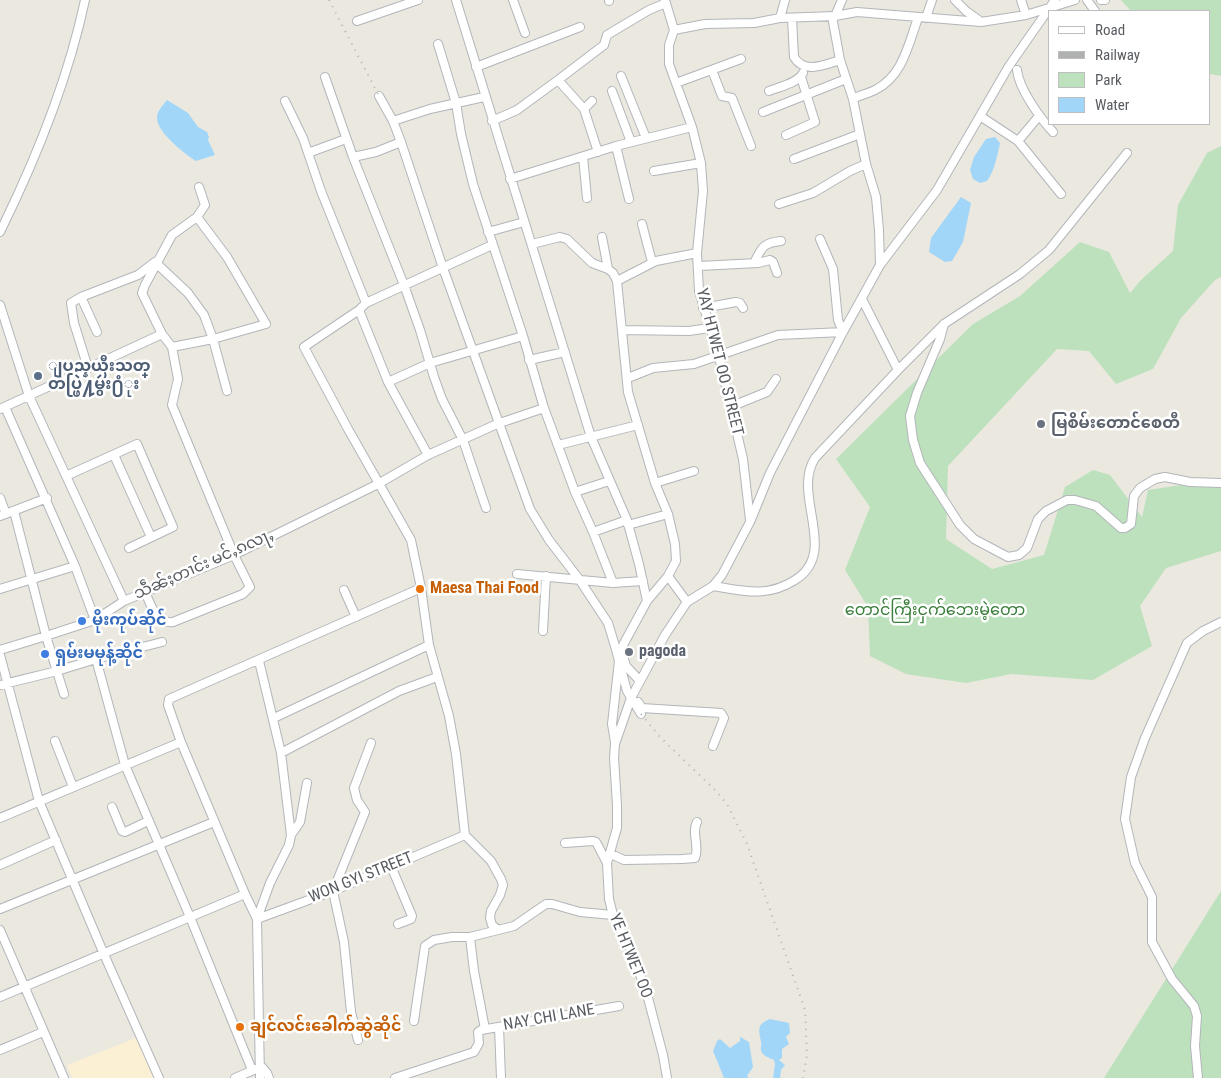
<!DOCTYPE html>
<html>
<head>
<meta charset="utf-8">
<style>
  body { margin:0 }
  #map { position:relative; width:1221px; height:1078px; overflow:hidden; background:#eae8df; font-family:"Roboto Condensed",sans-serif }
  canvas { display:block }
  .legend { position:absolute; left:1048px; top:10px; width:162px; height:115px; box-sizing:border-box; background:#fff; border:1px solid #bcbebf; margin:0; padding:6px 9px; list-style:none; font-size:15px; color:#585c60 }
  .legend li { display:flex; align-items:center; gap:10px; height:25px }
  .legend b { width:25px; border:1px solid #bcbebf }
</style>
</head>
<body>
<div id="map">
<canvas width="1221" height="1078"></canvas>
<ul class="legend">
<li><b style="height:6px;background:#fff"></b>Road</li>
<li><b style="height:6px;background:#b0b1b1"></b>Railway</li>
<li><b style="height:14px;background:#bee1bd"></b>Park</li>
<li><b style="height:14px;background:#a2d6f8"></b>Water</li>
</ul>
</div>
<script>
const g = document.querySelector('canvas').getContext('2d');
g.lineJoin = 'round';
function paint(path, color) { g.fillStyle = color; g.fill(path, 'evenodd'); }
function stroke(path, color, width, dash) { g.strokeStyle = color; g.lineWidth = width; g.lineCap = dash ? 'butt' : 'round'; g.setLineDash(dash || []); g.stroke(path); }
function drawText(font, color, halo, rows, align = 'center') {
  g.font = font + ' "Roboto Condensed","Noto Sans Myanmar",sans-serif'; g.lineWidth = 5; g.setLineDash([]); g.textBaseline = 'middle'; g.strokeStyle = halo; g.fillStyle = color; for (const [text, x, y, turn = 0] of rows) {
    g.save(); g.translate(x, y); g.rotate((+turn || 0) * Math.PI / 180); g.textAlign = isNaN(turn) ? turn : align; if (halo) g.strokeText(text, 0, 0); g.fillText(text, 0, 0); g.restore();
  }
}
paint(new Path2D(`
  M136,1038L154,1078H72L67,1065Z`), '#fbf0d4');
paint(new Path2D(`
  M1121,0H1221V76L1210,74V11H1131Z
  M1221,146V277L1215,280L1181,318L1153,369L1116,384L1089,351L1057,349L948,466L946,539L992,569L1044,555L1065,487L1093,470L1110,475L1142,517L1148,490L1207,481L1221,486V551L1166,568L1140,606L1152,646L1093,680L1011,674L966,683L906,674L870,656L868,607L845,570L870,507L836,459L973,324L1020,296L1080,242L1109,252L1130,293L1141,280L1173,251L1178,205L1207,153Z
  M1221,891V1078H1104Z`), '#bee1bd');
paint(new Path2D(`
  M167,100L188,113L198,127L207,132L209,137L208,140L215,155L196,161C185,154 156,132 157,117C157,111 163,105 167,100Z
  M995,137L1000,143C997,156 995,170 987,181L980,183L973,179L970,170L974,157L986,139Z
  M961,197L971,203L963,242L952,261L945,262L929,252L931,238Z
  M770,1019L789,1023L790,1033L786,1037L789,1044L782,1049V1058L779,1060L785,1065L781,1070L780,1078H773L775,1065L774,1060C770,1058 766,1057 763,1054C759,1050 762,1047 761,1042C759,1029 756,1025 770,1019Z
  M740,1037L749,1042L753,1067L747,1076L749,1078H724L713,1051L717,1041L720,1039L730,1048L740,1041Z`), '#a2d6f8');
const minor = new Path2D(`
  M456,0L591,437L627,520L639,564L647,601L623,645V655L619,661L612,724L615,742
  M513,0L525,33
  M609,0V1
  M665,0L674,30L669,45V64L692,127L701,163L703,191L697,253L699,291L719,357L743,459L750,520
  M955,0L966,11L980,21
  M1021,0L1026,15
  M1087,0L1095,11
  M1101,0H1105
  M832,16L840,60L853,99L866,164L876,197L879,230L880,265
  M835,16L842,0
  M780,18L785,0
  M792,18L794,57C804,74 824,65 840,60
  M926,18L932,0
  M357,21L418,0
  M674,30L705,24L754,23L780,18L835,16L857,12L981,22L1026,15L1075,0
  M438,44L456,103L461,134L473,184L523,336L544,408L575,492L593,532L613,583
  M476,67L580,27
  M712,70L722,96L732,98L751,146
  M1017,70C1019,89 1040,118 1053,132
  M621,76L646,138
  M325,77L353,157L404,285L420,330L434,377L442,399L463,440L486,508
  M558,80L584,109L598,152
  M676,83L741,59
  M612,91L631,142
  M769,91C779,87 798,83 803,73
  M379,96L393,121L401,142L443,268L530,509L549,540L579,579L608,623L615,646L627,691L641,714
  M853,99C860,95 867,94 875,90C903,76 908,45 918,18
  M285,101L303,138L321,191L366,303L359,310L304,347L348,429L411,540L421,588L429,645L449,716L456,754L465,835L491,861L501,879L503,885L500,895L491,911L490,918L492,925L497,929
  M584,109L592,101
  M763,112L846,79
  M980,116L1018,141L1061,194
  M393,121L430,109L484,97
  M492,121L517,110L558,80L604,45L607,35L649,10L666,3
  M786,135L815,122L801,77
  M1018,141L1039,116
  M616,146L629,199
  M308,153L346,139
  M353,157L376,152L401,142
  M583,157L587,198
  M794,159L860,134
  M654,171L701,163
  M510,179L616,146L692,127
  M779,204L813,193L850,171L866,164
  M642,224L652,262
  M0,232C36,159 68,80 85,0
  M488,232L524,222
  M602,237L608,269
  M532,244L560,237L567,239L592,263L608,269L613,273L617,281L656,261L697,253
  M754,263C762,248 762,243 781,241
  M699,266L758,263L770,260L773,262L777,273
  M617,281L628,392L655,483L668,514L675,544L676,561L668,576L647,601
  M81,297L97,332
  M862,299L898,370
  M366,303L492,245
  M0,305L29,396L124,601
  M703,308L736,302L740,303L743,308
  M359,310L388,382L428,455
  M944,324L940,339L917,393L910,416L913,440L920,463L960,525L974,539L1008,557L1019,555L1027,548L1038,519L1046,511L1067,500H1075L1096,506L1121,528H1125L1131,524L1134,496L1140,488L1155,479L1165,477L1190,482L1221,483
  M622,330L689,331L709,328
  M172,347L213,339L266,324L227,257L197,217
  M529,360L565,352
  M88,368L74,323L71,303L81,297L138,275L155,262L188,293L204,315L213,339L227,391
  M628,378L653,368L694,364L778,335L843,332L838,320L833,269L820,239
  M388,382L430,363L523,336
  M5,407L75,566L95,620
  M730,407L767,392L776,379
  M0,409L162,334
  M558,445L638,425
  M114,455L151,537
  M66,476L137,444L173,527L129,548
  M655,483L694,471
  M575,492L609,481
  M0,498L6,514
  M14,511L46,636L64,694
  M0,516L47,498
  M628,525L668,514
  M593,532L627,520
  M517,574L613,583L643,581
  M668,576L687,602
  M713,586C744,591 767,598 795,580C840,552 791,495 815,458L898,370L944,324L1020,274L1049,250L1127,153
  M0,589L75,566
  M344,590L356,617
  M145,592C151,605 156,624 173,622L243,594L250,587L234,555L172,405L178,379L172,347L162,334L142,293L145,285L172,235L197,217L205,205L199,187
  M543,631L546,576
  M0,650L46,636L95,620L124,601L234,555L378,484L428,455L497,424L544,408
  M0,655L39,801L103,952L159,1078
  M623,656L626,666L640,681
  M96,659L125,765L190,917L252,1070
  M259,661L281,753L291,835L289,845L270,883L257,919L260,1078
  M0,685L57,671L96,659L162,642
  M638,702L642,708L721,713L724,718L713,746
  M274,718L429,645
  M55,741L73,787
  M281,753L399,691L437,677
  M112,807L122,831L125,832L148,821
  M0,818L181,742
  M291,835L300,822L307,783
  M565,843L593,841L596,842L607,863
  M611,854L624,860L682,859L695,858C700,846 691,833 697,822
  M0,865L56,840
  M391,866L412,916L411,919L398,924
  M0,909L214,822
  M257,919L245,894L181,742L168,705L169,699L421,588
  M257,919L333,891L465,835
  M0,930L64,1078
  M470,937L474,971L485,1029
  M0,997L245,894
  M414,1021L425,946L434,940L452,937H470L514,926L546,904H552L580,912L613,915
  M499,1027L501,1078
  M358,1040L351,1012L344,942L333,891L365,812L357,800L354,788L371,743
  M0,1050L43,1032
  M261,1066L267,1073L269,1078
  M235,1078L256,1069
  M395,1078L474,1052L479,1043L478,1032L481,1030L619,1006
  M667,1078L663,1055L648,998L633,954L613,915L609,899L607,863L617,828V805L614,758L615,744L631,698L665,635L687,602L713,586L722,575L750,522L770,473L843,332L880,265L937,190L1009,66L1055,0
  M1198,1078L1195,1046L1197,1016L1194,1006L1172,979L1152,942V897L1135,863L1125,819L1131,777L1145,738L1187,643L1203,631L1221,622`);
stroke(minor, '#b2b6ba', 10);
stroke(minor, '#fff', 8);
stroke(new Path2D(`
  M329,0L379,96
  M641,714L660,737L714,789L727,804L747,844L805,1010L807,1055L803,1078`), '#b0b1b1', 2, [1, 6]);
for (const [x, y, r, color] of [
  [38,376,5,"#5c6f8a"],
  [1041,424,5,"#6b7280"],
  [420,589,5,"#e8710a"],
  [82,621,5,"#3f7fe0"],
  [629,652,5,"#6b7280"],
  [45,654,5,"#3f7fe0"],
  [240,1027,5,"#e8710a"]
]) { const dot = new Path2D(); dot.arc(x, y, r, 0, 2 * Math.PI); g.fillStyle = color; g.fill(dot); stroke(dot, '#fff', 2); }
drawText('16px', '#585c60', '#fff', [
  ["YAY HTWET OO STREET",719,362,76],
  ["သဵၼ်ႈတၢင်း မင်ႇၵလႃႇ",204,565,-24],
  ["WON GYI STREET",361,878,-22],
  ["YE HTWET OO",630,956,68],
  ["NAY CHI LANE",549,1018,-10]
]);
drawText('bold 16px', '#4e5e75', '#fff', [
  ["ျပည္နယ္မီးသတ္",48,367],
  ["တပ္ဖြဲ႔မွဴး႐ံုး",48,385]
], 'left');
drawText('bold 16px', '#5b616d', '#fff', [
  ["မြစိမ်းတောင်စေတီ",1051,424],
  ["pagoda",639,652]
], 'left');
drawText('bold 16px', '#c56008', '#fff', [
  ["Maesa Thai Food",430,589],
  ["ချင်လင်းခေါက်ဆွဲဆိုင်",250,1027]
], 'left');
drawText('16px', '#397e3a', '#fff', [
  ["တောင်ကြီးငှက်ဘေးမဲ့တော",935,611]
]);
drawText('bold 16px', '#366cbe', '#fff', [
  ["မိုးကုပ်ဆိုင်",92,621],
  ["ရှမ်းမမုန့်ဆိုင်",55,654]
], 'left');
</script>
</body>
</html>
